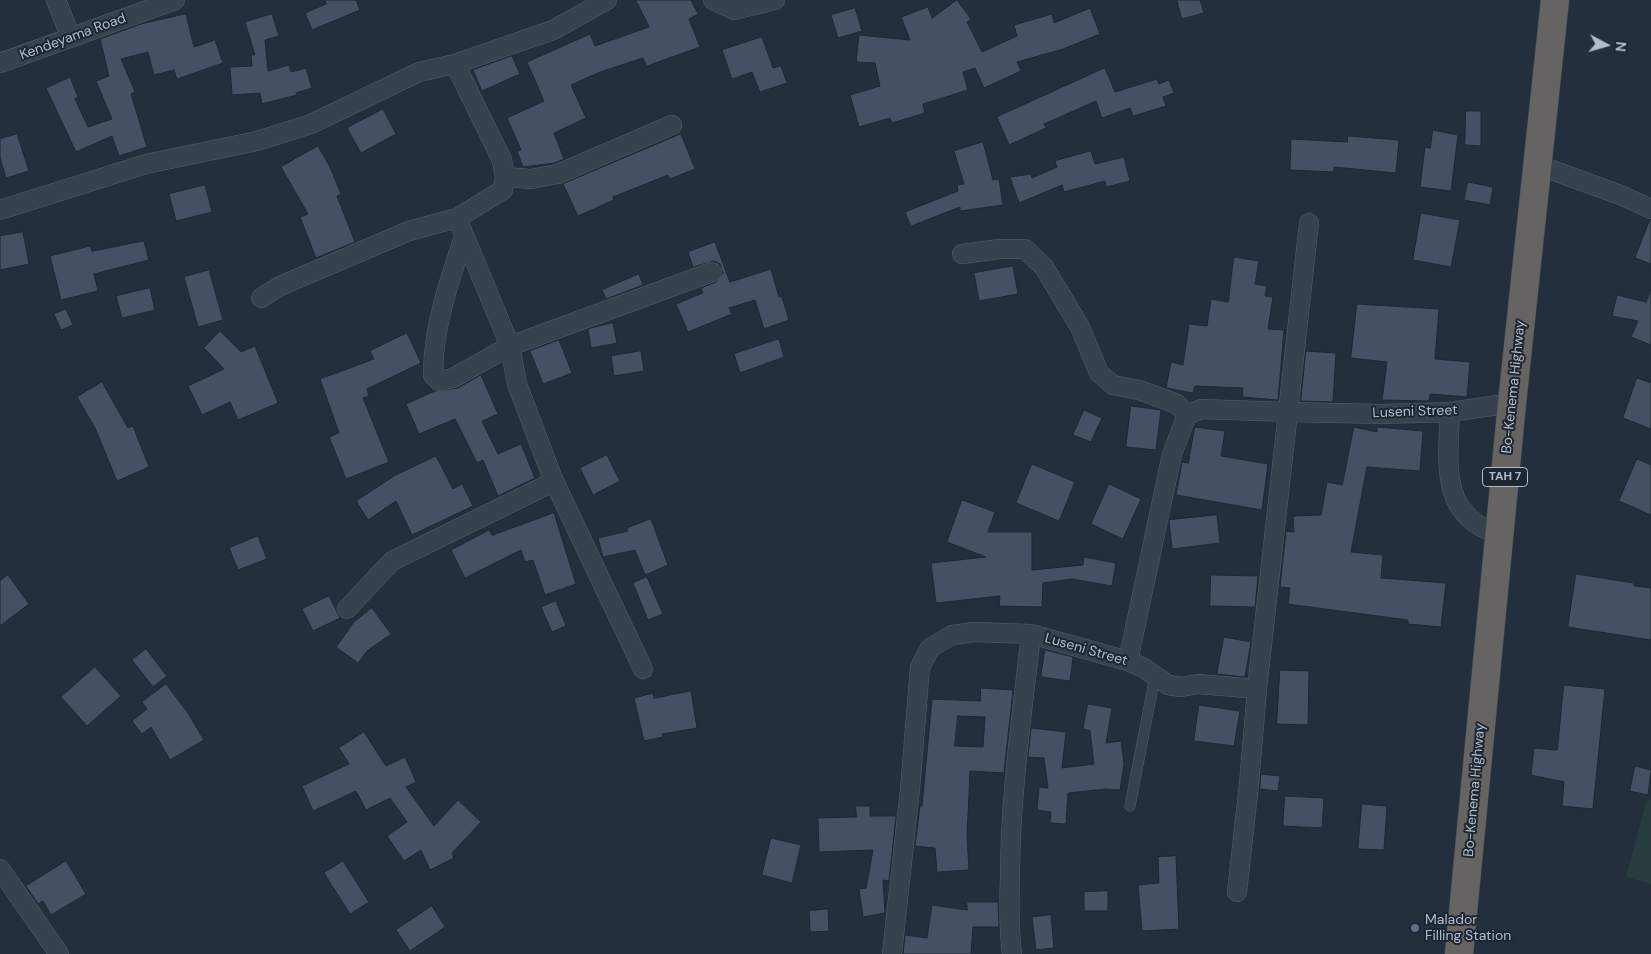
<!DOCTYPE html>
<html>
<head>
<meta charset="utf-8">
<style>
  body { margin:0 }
  #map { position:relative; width:1651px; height:954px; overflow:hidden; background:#242f3e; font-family:"DM Sans",sans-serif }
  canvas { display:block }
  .north { position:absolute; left:1581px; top:20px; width:50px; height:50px; -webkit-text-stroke:4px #1d2633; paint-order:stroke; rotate:96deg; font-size:14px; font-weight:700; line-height:20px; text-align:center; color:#b4bcc9 }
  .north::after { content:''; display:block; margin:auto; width:18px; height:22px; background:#b4bcc9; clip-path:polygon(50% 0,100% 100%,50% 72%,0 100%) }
</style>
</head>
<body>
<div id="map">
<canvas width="1651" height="954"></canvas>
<div class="north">N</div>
</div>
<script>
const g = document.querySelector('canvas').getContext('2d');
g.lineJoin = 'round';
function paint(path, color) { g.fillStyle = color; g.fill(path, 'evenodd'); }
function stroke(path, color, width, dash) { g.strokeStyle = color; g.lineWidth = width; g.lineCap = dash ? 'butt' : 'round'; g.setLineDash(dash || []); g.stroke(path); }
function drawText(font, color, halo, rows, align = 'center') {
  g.font = font + ' "DM Sans",sans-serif'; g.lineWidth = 4; g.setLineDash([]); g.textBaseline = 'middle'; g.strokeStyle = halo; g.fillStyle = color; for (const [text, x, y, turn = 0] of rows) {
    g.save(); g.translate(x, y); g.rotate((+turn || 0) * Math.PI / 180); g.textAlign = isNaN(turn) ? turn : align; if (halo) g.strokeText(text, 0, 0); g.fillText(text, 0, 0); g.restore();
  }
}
paint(new Path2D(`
  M1647,799L1651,800V884L1626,877Z`), '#263c3f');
const building = new Path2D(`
  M325,0H356L360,10L312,30L305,13L326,4Z
  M636,0H691L698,14L689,19L700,47L647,66L643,58L600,72L571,85L586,118L554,133L564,159L555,163L523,167L517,151L521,150L507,118L544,101L527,62L590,34L595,46L649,27Z
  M957,0L971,19L967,22L982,52L1017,36L1014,25L1052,14L1054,23L1090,8L1100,34L1063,49L1017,62L1021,71L984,88L975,68L963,72L968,90L923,104L925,113L892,123L890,118L859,127L850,95L880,86L875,63L856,62L859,35L910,40L901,17L928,7L932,18Z
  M1177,0H1200L1204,13L1182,19Z
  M855,8L862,31L838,38L831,15Z
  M186,14L194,47L215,40L223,63L177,79L174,70L154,75L148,52L121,59L135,92L131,94L147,147L119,156L112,136L76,152L46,88L70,77L78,97L75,99L88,127L112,119L96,81L109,76L100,39L141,24Z
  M272,14L279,36L265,40L268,71L289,65L291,72L306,68L312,88L296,93L297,95L262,104L260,93L232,95L230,67L252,66L251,55H255L245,22Z
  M762,37L773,68L781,66L787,83L760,92L752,72L732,79L722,50Z
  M512,56L520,74L482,91L473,70Z
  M1105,68L1115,92L1157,79L1159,84L1169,80L1174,93L1163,97L1166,106L1133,116L1130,108L1102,118L1096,101L1044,124L1046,128L1009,145L997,117Z
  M383,109L396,134L361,153L347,128Z
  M1466,111H1481V146L1465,145Z
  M1433,130L1458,135L1451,191L1420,187L1425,147L1430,148Z
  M17,134L29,171L6,178L0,158V139Z
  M681,134L695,169L670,179L668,175L613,197L614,200L578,216L563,184Z
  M1348,136L1399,140L1396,173L1334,167V172L1290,170L1291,139L1347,142Z
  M983,142L993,180L999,179L1003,205L960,211V207L911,226L905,212L958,191L957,185L964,184L954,151Z
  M318,146L330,167L341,194L337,196L355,242L316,258L300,217L308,214L281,167Z
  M1091,151L1095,164L1124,157L1130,181L1106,187L1105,181L1064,192L1062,185L1019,203L1010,177L1031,174L1032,178L1057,167L1055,161Z
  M1468,182L1493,187L1490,205L1464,200Z
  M205,185L212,212L176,221L169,194Z
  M1421,213L1460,220L1451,267L1413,260Z
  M1650,220H1651V264L1635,258Z
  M23,232L29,264L0,270V236Z
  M144,241L149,260L94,274L98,291L61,300L50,256L90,246L92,251Z
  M715,242L730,282L771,269L779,297H782L789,320L764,329L755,300L729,308L732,314L688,332L676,304L703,293L701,288L716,282L723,273L720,264L714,261L693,267L688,252Z
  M1234,257L1259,261L1255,284L1267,286L1265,296L1273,297L1268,329L1284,330L1278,400L1242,397L1243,388L1195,386L1193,393L1166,388L1171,362L1183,365L1189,324L1207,326L1211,299L1228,302Z
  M1013,266L1018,294L979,301L974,273Z
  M209,270L223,320L198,327L184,277Z
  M639,274L643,285L606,299L602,290Z
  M150,288L155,310L122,318L116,296Z
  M1651,289V345L1631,337L1638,321L1612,316L1617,295L1646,302Z
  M1357,304L1439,309L1435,359L1470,362L1467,397L1430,394L1429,401L1382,400L1387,362L1351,358Z
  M66,309L73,325L61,330L54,314Z
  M613,323L617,343L591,348L588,329Z
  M220,331L241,352L255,346L278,403L238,420L230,402L202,415L188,386L224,369L204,348Z
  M407,333L421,363L367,389L369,396L363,398L389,462L346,479L329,437L339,433L320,379L374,359L370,351Z
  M779,339L784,357L740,373L734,354Z
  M559,340L572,373L543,384L530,351Z
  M641,351L644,371L614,376L611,356Z
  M1306,351L1336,353L1333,402L1301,401Z
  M481,375L498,414L482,421L498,454L521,444L535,478L498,496L483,460L477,463L455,419L419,434L406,404L435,391L458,388Z
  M1637,378L1651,383V429L1623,418Z
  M102,382L128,428L133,426L149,467L117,481L95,428L77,397Z
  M1131,406L1161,410L1156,450L1126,447Z
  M1084,410L1102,418L1091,442L1073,435Z
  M1195,427L1225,431L1221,456L1268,464L1262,510L1176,495L1182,462L1188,463Z
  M1354,427L1377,432V427L1423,431L1420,471L1367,467L1351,552L1383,555L1381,578L1446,583L1441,627L1408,624V620L1288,604L1290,588L1280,587L1286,531L1294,532L1293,516L1321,515L1327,482L1342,485Z
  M607,455L620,481L593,495L580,468Z
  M436,456L453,489L462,484L473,506L412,535L396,501L368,520L356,501L394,476Z
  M1637,459L1651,465V515L1619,501Z
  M1032,464L1075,482L1059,521L1016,503Z
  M1109,484L1141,499L1123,539L1091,524Z
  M962,500L995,512L988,532H1032V570L1083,565L1084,557L1116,563L1112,586L1072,579L1043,583L1042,607L999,606L1000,596L936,603L931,563L986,557L947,542Z
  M554,513L576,584L545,595L533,560L525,562L521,550L465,578L451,550L489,530L492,535Z
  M1217,515L1220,543L1172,549L1169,520Z
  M651,519L668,565L645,575L635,550L603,557L598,538L628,531L627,528Z
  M258,536L267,559L238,570L229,548Z
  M1576,574L1634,583V586L1651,588V640L1568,627Z
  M8,575L29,604L0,626V581Z
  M1211,575L1258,576L1255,607L1210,606Z
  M647,577L663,614L648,620L633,583Z
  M329,596L340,618L313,631L302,609Z
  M556,601L566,626L552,632L541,607Z
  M372,608L391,634L367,651L358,663L336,647L354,622Z
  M1224,637L1251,642L1245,677L1217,674Z
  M146,649L167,676L153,687L132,660Z
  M1045,650L1073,657L1070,681L1041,677Z
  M95,667L121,696L87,726L61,697Z
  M1280,670L1309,671L1308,725L1277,724Z
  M166,684L188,713L204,740L170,760L151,727L142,734L132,721L147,709L142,702Z
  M1564,685L1605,689L1593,809L1562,806L1564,782L1531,775L1534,748L1557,750Z
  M981,688L1013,690L1004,773L970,771L967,836L969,870L937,872L935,848L915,846L920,806H922L932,699L980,701ZM958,716L985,717L983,747L955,746Z
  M691,691L697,728L662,734L663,737L644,741L634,698L653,693L654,698Z
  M1088,704L1112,708L1106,743L1121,741L1124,764L1120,790L1106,789L1068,793L1066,824L1050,823L1051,812L1037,810L1039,787L1048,788L1044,758L1028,757L1031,728L1066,732L1062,768L1094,764L1090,731L1083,729Z
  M1199,705L1240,711L1234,746L1194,741Z
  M364,732L386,766L405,757L416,782L406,787L434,826L458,800L481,822L452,853L454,858L430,870L421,850L404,861L387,836L407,822L390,798L366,810L356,791L313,811L302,786L349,764L339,748Z
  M1635,766L1651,770L1648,795L1630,791Z
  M1261,774L1280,776L1278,791L1260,789Z
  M1285,796L1324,798L1322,828L1283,826Z
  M1362,804L1387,806L1384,850L1358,849Z
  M856,806H870V816H896L889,881L883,880L885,913L863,917L859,889L866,888L873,850L819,852L818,818L856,817Z
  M771,838L801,845L792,883L762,875Z
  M1176,856L1179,929L1142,931L1138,885L1159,883L1158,857Z
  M66,861L86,894L51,915L43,901L38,904L26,886Z
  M343,861L369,902L350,914L324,873Z
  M1108,891V911H1084V892Z
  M967,902H998L999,927H973L971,954H903L905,935L927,938L932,905L967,910Z
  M432,906L445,927L410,951L396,930Z
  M828,909L829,931L810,932L809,911Z
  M1051,915L1054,948L1036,950L1032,917Z`);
paint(building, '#455162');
stroke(building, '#1f2835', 1);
const service = new Path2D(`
  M1130,806L1155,676`);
const minor = new Path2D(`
  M56,0L71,38
  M713,0L734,10L775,0
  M0,63L175,0
  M1538,165L1623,196L1651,209
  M505,177L531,179L558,174L672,125
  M0,210L146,164L257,141L311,124L419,72L455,64
  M464,237C449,281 433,328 433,375L439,381L453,378L510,346L712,272
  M962,254L999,249H1025L1044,267L1080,327L1099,373L1113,385L1139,390L1177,404L1187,415
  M261,298L280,286L409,231L457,218L503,190L505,177L502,160L455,64L553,30L607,0
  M1450,412C1448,462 1439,517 1499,534
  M553,479L643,669
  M347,609L392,561L545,486L553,479L517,384L510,346L457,218
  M1128,661L1172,454L1187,415L1201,409L1288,412L1309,223
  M0,869L59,954
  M1237,892L1249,784L1257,689
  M892,954L910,789L920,667L930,648L952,635L974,632L1031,634L1128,661L1144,668L1168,685L1181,687L1198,684L1257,689L1288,412L1382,414L1450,412L1512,403
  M1012,954C1009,929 1009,903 1010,878C1010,796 1022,715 1031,634`);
const trunk = new Path2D(`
  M1459,954L1512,403L1555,0`);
stroke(service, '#565f6c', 11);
stroke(minor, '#565f6c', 20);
stroke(trunk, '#434c59', 29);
stroke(service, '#38414e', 10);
stroke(minor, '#38414e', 19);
stroke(trunk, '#656462', 28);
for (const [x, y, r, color] of [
  [1415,928,5,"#5c6f8a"]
]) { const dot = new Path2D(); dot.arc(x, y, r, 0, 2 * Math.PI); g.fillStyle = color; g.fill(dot); stroke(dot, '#1d2633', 2); }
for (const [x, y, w] of [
  [1505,477,45]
]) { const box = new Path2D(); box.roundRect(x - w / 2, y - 9.5, w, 19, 4); g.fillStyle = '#1d2633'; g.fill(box); stroke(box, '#b4bcc9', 1); }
drawText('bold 12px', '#b4bcc9', null, [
  ["TAH 7",1505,477]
]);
drawText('14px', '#b4bcc9', '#1d2633', [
  ["Kendeyama Road",73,37,-20],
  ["Bo-Kenema Highway",1514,387,-84],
  ["Luseni Street",1415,412,-2],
  ["Luseni Street",1086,650,16],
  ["Bo-Kenema Highway",1475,790,-85]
]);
drawText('14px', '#b4bcc9', '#1d2633', [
  ["Malador",1425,920],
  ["Filling Station",1425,936]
], 'left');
</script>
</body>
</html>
